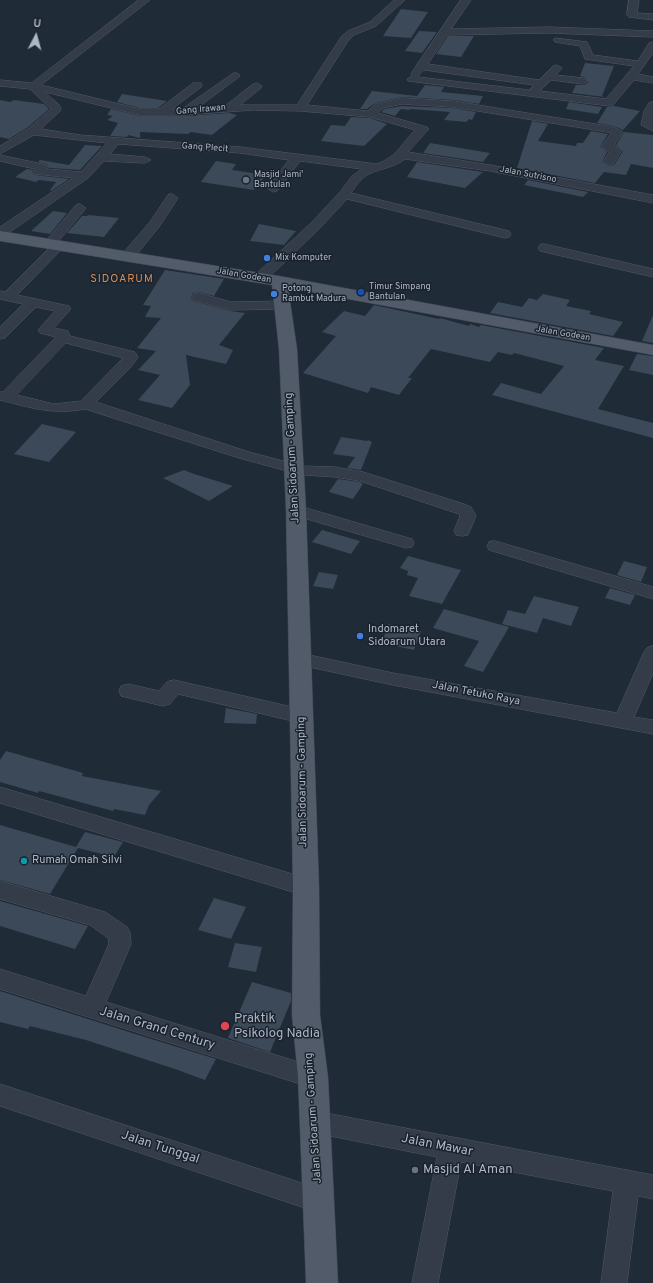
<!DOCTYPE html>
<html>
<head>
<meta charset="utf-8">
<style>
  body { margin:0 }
  #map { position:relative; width:653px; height:1283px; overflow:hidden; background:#202b38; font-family:Overpass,sans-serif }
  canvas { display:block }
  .north { position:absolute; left:16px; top:16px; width:40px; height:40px; -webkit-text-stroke:3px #19222d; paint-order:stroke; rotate:6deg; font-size:11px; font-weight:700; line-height:16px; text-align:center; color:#aeb7c5 }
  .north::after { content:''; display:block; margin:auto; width:14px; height:18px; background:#aeb7c5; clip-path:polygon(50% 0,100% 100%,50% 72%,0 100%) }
</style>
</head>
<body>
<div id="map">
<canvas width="653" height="1283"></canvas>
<div class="north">U</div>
</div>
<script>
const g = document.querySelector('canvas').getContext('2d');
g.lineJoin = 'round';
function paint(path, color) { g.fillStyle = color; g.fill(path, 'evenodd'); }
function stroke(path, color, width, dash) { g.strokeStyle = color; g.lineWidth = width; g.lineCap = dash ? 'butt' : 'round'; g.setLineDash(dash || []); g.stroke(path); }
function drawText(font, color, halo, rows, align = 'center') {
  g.font = font + ' Overpass,sans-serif'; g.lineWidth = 3; g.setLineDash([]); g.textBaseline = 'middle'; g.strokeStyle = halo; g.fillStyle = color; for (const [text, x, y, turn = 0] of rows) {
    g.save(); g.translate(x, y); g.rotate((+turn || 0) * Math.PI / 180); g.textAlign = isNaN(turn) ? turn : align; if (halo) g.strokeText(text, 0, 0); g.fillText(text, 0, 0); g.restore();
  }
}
paint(new Path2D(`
  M401,9L428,12L411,38L383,36Z
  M419,31L437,32L422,53L405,51Z
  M448,36H474L461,57L436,54Z
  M585,63L614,66L602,96L605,97L572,93L576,85H584L589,82L584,77L580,76Z
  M425,85L444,87L441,92L483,96L479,104L453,100L402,97L375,103L367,109H360L372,91L417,96Z
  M122,94L167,101L158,108H140L117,102Z
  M0,100L10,102L14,100L44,104L49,109L27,128L9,139L0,137Z
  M569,102L602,107L598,114L566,109Z
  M402,106L453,108L476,112L472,120L469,119L466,122L444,120L450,112L410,109L409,110L401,109L395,116L381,112L384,109Z
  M614,106L640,111L623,130L614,126L597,123L607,107Z
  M111,109L140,116H185L229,113L237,115L212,135L191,132L188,134L140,132V138L128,135L127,137L110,136L118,123L107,120L113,116L107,115Z
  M351,117L370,118L387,124L364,146L321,141L331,125L345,126Z
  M532,121L548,124L538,141L576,146L577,143H583L591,131L608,134L600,147L607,152L602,162L609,166L614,165L623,151L616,145L624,132L653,135V168L631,164L626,175L604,172L595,183L517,168Z
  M430,143L490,153L483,162L423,153Z
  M85,145L102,146L80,170L50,168L47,164L38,162L40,160L69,165Z
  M216,161L236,164L232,170L266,175L254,190L201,182Z
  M417,162L483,172L465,188L407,177Z
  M27,169L33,170L32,172L35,175L69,179L51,191L50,190L56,182L39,180L36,182L15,177Z
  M528,180L588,192L583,197L524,185Z
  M53,211L67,213L50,234L31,231Z
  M89,215L119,218L104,237L67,233L82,216H87Z
  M259,224L296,231L284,245L250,241Z
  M165,270L224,279L214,296L199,292L193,293L191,298L194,301L230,311L245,313L219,345L233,350L226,364L186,355L190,385L172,408L138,400L160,375L138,370L156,351L137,348L161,318L145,317L151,306L143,305Z
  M543,294L570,300L566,306L591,311L589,314L623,322L613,336L490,313L498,302L522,307L529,298L537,300Z
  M374,305L439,319L440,318L469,326L470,324L479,327L481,325L604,348L595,360L624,366L598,409L653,423V438L492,395L501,383L541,394L564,366L514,353L512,355L498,352L490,362L431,349L408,378H412L399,395L371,387L368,393L303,373L336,336L322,332L344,311L365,316Z
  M653,315V343L642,341Z
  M637,354L653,356V375L629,370Z
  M42,424L76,432L49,462L14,454Z
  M341,437L367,441L368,440L372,442L361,470L347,468L355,457L333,454Z
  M184,470L194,474L233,486L209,501L163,478Z
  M338,479L360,482L363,484L353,499L329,492Z
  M322,530L360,541L351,554L312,542Z
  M408,556L461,570L442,604L409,596L418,578L407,575L408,571L400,568Z
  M624,561L647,567L641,582L617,575Z
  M319,572L338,575L333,589L313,586Z
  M610,588L635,595L630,605L605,598Z
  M534,596L579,607L571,626L543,618L537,633L502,624L508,610L525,614Z
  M444,609L509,627L483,672L464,666L479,641L433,628Z
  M389,624L421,631L414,650L381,643Z
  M226,708L257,714L256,724L224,723Z
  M6,751L83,773L82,776L161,791L149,805L145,815L114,809L113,811L39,791L38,793L0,782V760Z
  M0,825L76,847L85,832L123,842L114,857L78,848L50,894L0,880Z
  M214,898L246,907L231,939L198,930Z
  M0,901L88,926L75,949L0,926Z
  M235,943L262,947L256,972L228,967Z
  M252,982L291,993V1001L270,1052L228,1038Z
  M0,991L132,1033L216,1059L205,1080L175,1069L86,1040L30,1026L28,1029L0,1022Z`), '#3c4958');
const minor = new Path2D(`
  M139,0H150L41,85L140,109H159L193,83H201L202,85L201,87L172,109H182L235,72L240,75L239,77L197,108L225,106L253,84L257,83L262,86L261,88L240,105H297L341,37L348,31L370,22L394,0H405L376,26L354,35L348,41L307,105L368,111L375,104L402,98L453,101L614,127L623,132L614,145L622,150L613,164L609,165L603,162L609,152L601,147L611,133L607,132L453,107L402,104L383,108L378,113L427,127L429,129L427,131L408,152L490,165L653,195V203L490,171L405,159C394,168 381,168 369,174C361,178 356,186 351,193L509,231L511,234L509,237L505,238L347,199L320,228L265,281H255L253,278L255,275L312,222L340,192L352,176L362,169L300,161L277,191L273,192L267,188L289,160L240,153L118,144L110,154L145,157L151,160L145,163L104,161L88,178L4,236L0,237V227L73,178L35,174L33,172L35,169L0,161V155L47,165L49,167L47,169L81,172L107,143L34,135L0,154V146L28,129L51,109L30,89L0,86V80L31,83ZM45,92L140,115H185L253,110L300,111L370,117L415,130C400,145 398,156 377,164L240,147L80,135L41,129L61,110L60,106Z
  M461,0H471L451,29L549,27L653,31V37L549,33L447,35L428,64L539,80L553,66L557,65L562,68L556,75L583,78L588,81L583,84L551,80L540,91L606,99L634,66L585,59L580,46L555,42L553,40L555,38L587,42L593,55L638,61L649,43L653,42V53L638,74L653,77V83L634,80L613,105L609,106L408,81L407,79L412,76L411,74L416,66ZM424,70L534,85L529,90L418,77Z
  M629,0H639L637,13L653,14V20L629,17L627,15Z
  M653,102V131L641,125L644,111L649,103Z
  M172,194L178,198L159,227L133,259H123L122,256L123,253L150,222L168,195Z
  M80,204L86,208L57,243L63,247L61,250L17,295L69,306L71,309L54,328L68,331L70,336L135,352L138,357L131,367L96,402L249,452L302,466L335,467L363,472L464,504L471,507L476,516L468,535L462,536L456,535L454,531L460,516L459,514L360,481L335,477L289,474L287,471L239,458L85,409C52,415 32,408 0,400V392H3L56,337L40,333L38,330L55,311L36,307L5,338L0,339V327L23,304L0,299V291L5,292L48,249L43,245L45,242L76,205ZM66,343L123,358L81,401L54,404L17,395Z
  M544,244L653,269V277L540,251L538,248L540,245Z
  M199,293L231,302L283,301L288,302L290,305L288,308L283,309L230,310L194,300L192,297L194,294Z
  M296,505L412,539L414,543L412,547L406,548L290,514L288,510L290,506Z
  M495,541L653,587V599L489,550L487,546L489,542Z
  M653,646V673L634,717L653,720V734L393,685L300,665L294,663L291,659L294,655L300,653L393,673L617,713L644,652L647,648Z
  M174,680L301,709L308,711L311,716L308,721L301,723L178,694L170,704L163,706L121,696L119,691L121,686L128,684L159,691L167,682Z
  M0,787L306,878L314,881L317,887L314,893L306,896L0,803Z
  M0,881L105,912L127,927L130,933L131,944L106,1002L321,1069L325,1077L321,1085L313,1088L0,989V969L86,996L109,944L108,938L90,925L0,899Z
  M0,1084L320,1189L329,1192L333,1201L329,1210L320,1213L0,1106Z
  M315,1111L653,1175V1199L638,1196L627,1283H601L613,1191L461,1162L438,1283H412L437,1157L315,1133L306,1130L303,1122L306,1114Z`);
const major = new Path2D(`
  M0,231L279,276L653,345V355L288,288L297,349L306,510L319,887L320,1015L328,1077L338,1283H306L298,1077L292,1015L293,887L286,510L279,349L272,285L0,241Z`);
stroke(minor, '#515a66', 1);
stroke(major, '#3d4652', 1);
paint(minor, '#333c48');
paint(major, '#515b69');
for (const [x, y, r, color] of [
  [246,180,4,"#6b7280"],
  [267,258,4,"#3f7fe0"],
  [361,292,4,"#1a4fb4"],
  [274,294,4,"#3f7fe0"],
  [360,636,4,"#3f7fe0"],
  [24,861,4,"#0f9aa8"],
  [225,1026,5,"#e0444e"],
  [415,1170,4,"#6b7280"]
]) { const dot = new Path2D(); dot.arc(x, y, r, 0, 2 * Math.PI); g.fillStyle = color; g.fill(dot); stroke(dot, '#19222d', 1.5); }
drawText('9px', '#aeb7c5', '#19222d', [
  ["Gang Irawan",201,110,-5],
  ["Gang Plecit",205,148,4],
  ["Jalan Sutrisno",528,175,11],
  ["Jalan Godean",244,276,10],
  ["Jalan Godean",563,334,10]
]);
drawText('9px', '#aeb7c5', '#19222d', [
  ["Masjid Jami'",254,175],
  ["Bantulan",254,185],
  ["Mix Komputer",275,258],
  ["Timur Simpang",369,287],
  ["Bantulan",369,297],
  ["Potong",282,289],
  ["Rambut Madura",282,299]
], 'left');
g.letterSpacing = '1px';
drawText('11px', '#d58d59', '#19222d', [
  ["SIDOARUM",122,280]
]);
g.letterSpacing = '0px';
drawText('11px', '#aeb7c5', '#19222d', [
  ["Jalan Sidoarum - Gamping",293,458,-93],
  ["Jalan Tetuko Raya",476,694,11],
  ["Jalan Sidoarum - Gamping",303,782,-91],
  ["Jalan Sidoarum - Gamping",314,1118,-94]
]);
drawText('11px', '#aeb7c5', '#19222d', [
  ["Indomaret",368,630],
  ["Sidoarum Utara",368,643],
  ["Rumah Omah Silvi",32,861]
], 'left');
drawText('13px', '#aeb7c5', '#19222d', [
  ["Praktik",234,1019],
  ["Psikolog Nadia",234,1034],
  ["Masjid Al Aman",423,1170]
], 'left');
drawText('13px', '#aeb7c5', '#19222d', [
  ["Jalan Grand Century",157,1029,17],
  ["Jalan Mawar",437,1146,11],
  ["Jalan Tunggal",160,1148,18]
]);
</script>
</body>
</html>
